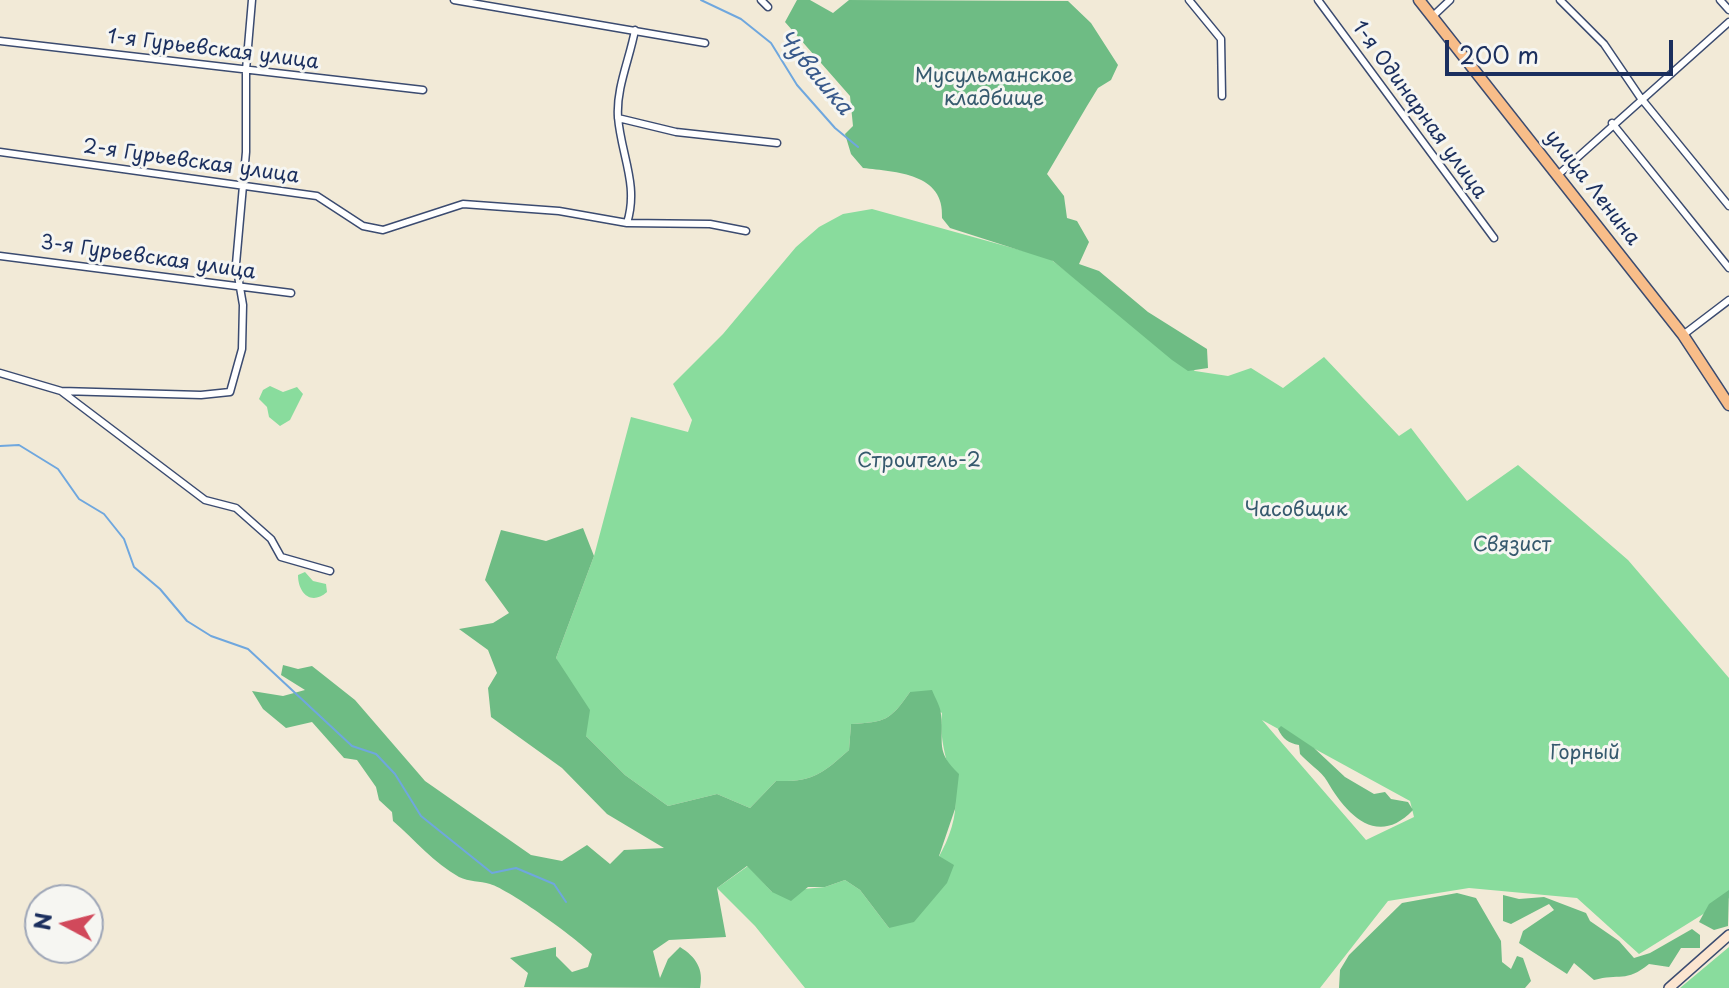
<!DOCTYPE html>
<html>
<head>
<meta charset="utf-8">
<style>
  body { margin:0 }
  #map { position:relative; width:1729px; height:988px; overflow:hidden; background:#f2ead7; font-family:"Playpen Sans",sans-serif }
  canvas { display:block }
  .north { position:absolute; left:24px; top:884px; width:80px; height:80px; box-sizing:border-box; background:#f6f6f2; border:2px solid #9ea6b7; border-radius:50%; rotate:277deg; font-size:22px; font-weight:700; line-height:32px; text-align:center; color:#1b2f5e }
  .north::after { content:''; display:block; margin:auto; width:28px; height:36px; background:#d1495b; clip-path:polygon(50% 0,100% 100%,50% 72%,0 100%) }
  .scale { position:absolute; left:1445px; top:40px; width:228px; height:36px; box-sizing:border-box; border:4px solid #1b2f5e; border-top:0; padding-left:10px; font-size:24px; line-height:28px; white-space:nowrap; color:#1b2f5e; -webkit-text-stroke:6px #f6f6f2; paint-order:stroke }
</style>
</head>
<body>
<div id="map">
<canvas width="1729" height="988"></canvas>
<div class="north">N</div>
<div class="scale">200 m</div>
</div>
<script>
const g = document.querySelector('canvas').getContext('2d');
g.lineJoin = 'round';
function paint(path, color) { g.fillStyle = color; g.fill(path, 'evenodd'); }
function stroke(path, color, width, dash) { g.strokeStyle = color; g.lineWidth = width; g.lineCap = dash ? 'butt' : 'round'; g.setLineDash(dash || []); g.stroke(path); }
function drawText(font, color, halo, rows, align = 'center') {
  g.font = font + ' "Playpen Sans",sans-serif'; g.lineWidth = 6; g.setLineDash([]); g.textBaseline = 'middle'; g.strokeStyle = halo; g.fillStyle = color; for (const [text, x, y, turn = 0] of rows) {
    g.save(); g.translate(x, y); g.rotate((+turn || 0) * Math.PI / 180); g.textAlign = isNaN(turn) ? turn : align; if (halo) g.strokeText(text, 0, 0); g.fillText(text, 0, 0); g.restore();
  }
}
paint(new Path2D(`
  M872,209L1049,258L1195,371L1228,376L1251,368L1283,388L1324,357L1399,436L1411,428L1467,501L1518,465L1628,560L1729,678V898L1639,954L1577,898L1469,888L1388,901L1320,988H805L755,926L717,888L748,866L772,892L825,887L845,880L860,890L889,928C913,894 950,854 955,811C958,784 937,749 942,713L910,692C890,721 885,722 851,724L849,750C822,774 813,782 776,781L750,808L717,794L668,806L625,775L586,736L556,658L594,556L631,417L688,432L692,420L673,384L723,334L796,247L819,227L843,214ZM1262,720L1410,801L1414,817L1366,840Z
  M270,386L283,392L297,387L303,394L290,420L280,426L269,417L267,407L259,399L263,390Z
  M305,572L313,581L326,584L327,592C311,606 298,593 298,575Z
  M1729,947V988H1680Z`), '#89dc9d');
paint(new Path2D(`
  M797,0H810L833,13L849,0L1068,1L1091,23L1118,65L1111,80L1098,88L1087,106L1047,174L1064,196L1067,218L1077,221L1089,242L1079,264L1099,271L1148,312L1207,349L1208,368L1188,371L1172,360L1053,261L950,228L942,218C945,173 896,172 863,168L851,154L845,134L853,126L850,96L785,22Z
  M583,528L594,556L556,658L590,710L586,736L625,775L668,806L717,794L750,808L776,781C813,782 822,774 849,750L851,724C885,722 890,721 910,692L932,690C935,698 941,707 941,715C944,744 935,751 959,774L955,809L939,856L954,865L947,883L914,922L889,928L860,890L845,880L825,887H808L791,901L772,892L747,866L717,888L726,937L669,940L653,951L660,978L668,959L680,947C696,957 704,969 700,988L524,987L528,973L510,958L556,947V956L572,972L588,967L592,954C577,939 510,890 490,884C480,881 469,882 459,877C434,863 415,840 393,821L392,812L379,800L376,787L357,760L344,758L312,722L286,728L263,709L252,691L283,696L305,690L281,675L283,665L298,669L312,666L355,700L425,781L531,855L562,861L587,845L610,864L624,850L664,848L607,814L562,768L491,717L488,688L497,673L488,650L459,629L493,623L509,613L485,580L501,530L546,541Z
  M1281,726L1314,748L1345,777L1374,794L1385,792L1391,799L1408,802L1413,810C1376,849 1345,812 1327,781C1322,772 1307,762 1300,754L1299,745C1288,743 1283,739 1278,729Z
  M1729,890L1728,926L1714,930L1699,922L1709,904Z
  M1457,893L1476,898L1501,941L1502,962L1511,969L1517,956L1523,958L1531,981L1525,988H1339L1340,970L1349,955L1402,903Z
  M1503,895L1519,899L1544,897L1586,913L1590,921L1619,941L1634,958L1650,953L1692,929L1700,935V948H1681L1669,967L1649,964C1626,983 1619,973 1594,980L1574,963L1567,974L1519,943L1523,931L1554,910L1549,904L1511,924L1503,921Z`), '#6ebc84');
stroke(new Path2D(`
  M701,0L741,19L771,43L797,85L835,128L858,147
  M0,446L19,445L58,469L79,499L104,514L124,539L134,567L160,589L187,621L211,636L248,649L352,746L376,754L395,774L421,816L492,873L516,868L554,884L566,902`), '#6fa7de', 2);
const street = new Path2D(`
  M454,0L705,43
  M761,0L768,7
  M1189,0L1221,39L1222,96
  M1318,0L1494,238
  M1560,0L1604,44L1640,97L1729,206
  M1720,0L1729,10
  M1432,17L1450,0
  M0,41L423,90
  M618,118L676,132L777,143
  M1612,123L1729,268
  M0,152L317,196L363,226L383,230L463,204L559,211L627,223L710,224L746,231
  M1559,174L1729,22
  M627,223C639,185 621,155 618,117C616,88 630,58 635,30
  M0,256L291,293
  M1683,335L1729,300
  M0,373L61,391L201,395L230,392L242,349L243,305L236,264L246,152V70L252,0
  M61,391L205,500L236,508L271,539L281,557L330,571`);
const secondary = new Path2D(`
  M1669,988L1729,935`);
const primary = new Path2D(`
  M1419,0L1683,335L1729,405`);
stroke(street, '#3b4b70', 9);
stroke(secondary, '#3b4b70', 12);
stroke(primary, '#3b4b70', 13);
stroke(street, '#fff', 6);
stroke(secondary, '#fce5d0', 9);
stroke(primary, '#f8bd89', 10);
drawText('20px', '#1b2f5e', '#f6f6f2', [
  ["1-я Гурьевская улица",213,50,7],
  ["1-я Одинарная улица",1419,110,54],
  ["2-я Гурьевская улица",191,162,8],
  ["улица Ленина",1592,188,52],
  ["3-я Гурьевская улица",148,258,8]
]);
drawText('20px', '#365a6e', '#f6f6f2', [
  ["Мусульманское",994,76],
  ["кладбище",994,99],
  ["Строитель-2",919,461],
  ["Часовщик",1296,510],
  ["Связист",1512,545],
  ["Горный",1585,753]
]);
drawText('italic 22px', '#38598b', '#f6f6f2', [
  ["Чувашка",814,73,50]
]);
</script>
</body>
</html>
